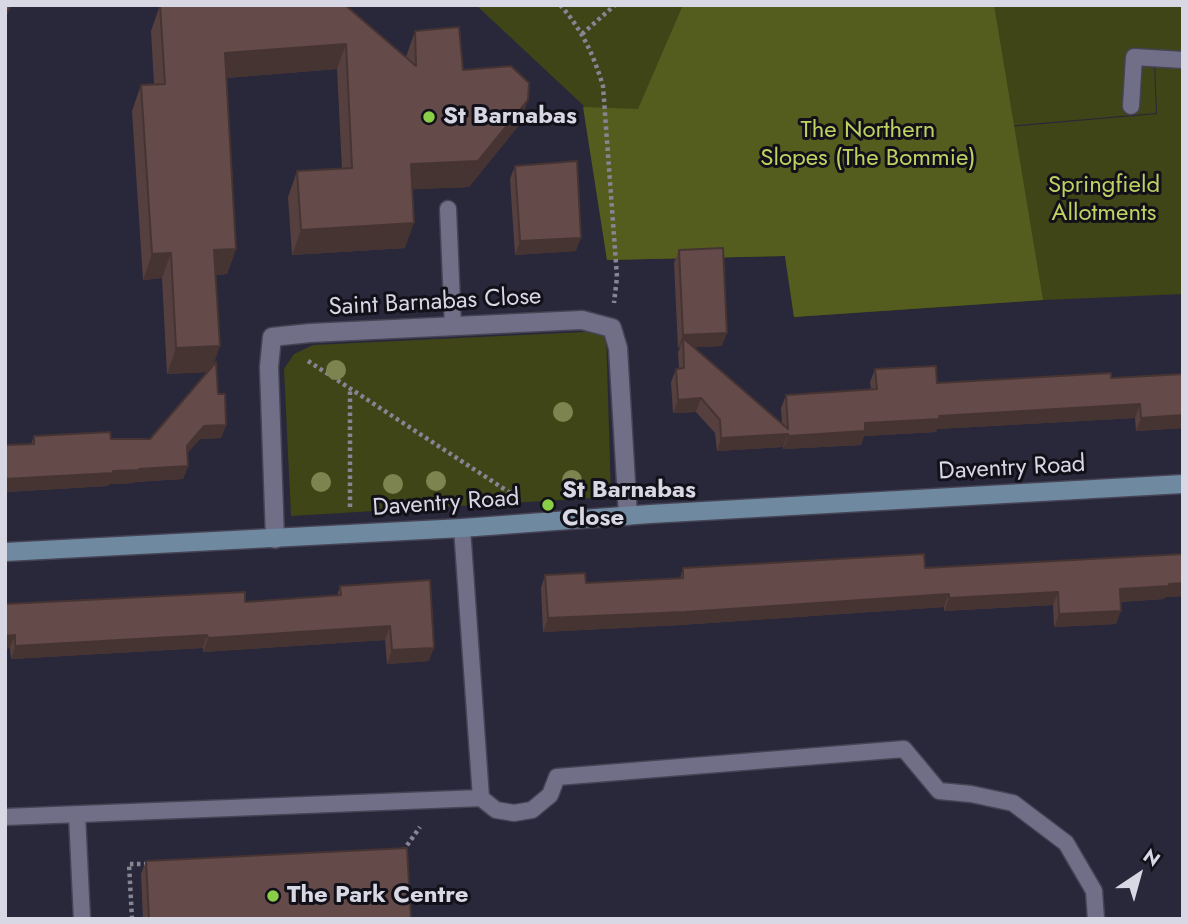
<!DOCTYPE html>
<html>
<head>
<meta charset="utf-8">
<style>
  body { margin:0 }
  #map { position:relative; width:1188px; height:924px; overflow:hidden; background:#29273a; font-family:Jost,sans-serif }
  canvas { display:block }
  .frame { position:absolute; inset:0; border:7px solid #d8d7e4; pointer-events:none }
  .north { position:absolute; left:1104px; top:840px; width:70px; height:70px; -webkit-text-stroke:5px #12111a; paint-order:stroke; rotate:36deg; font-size:19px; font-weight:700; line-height:28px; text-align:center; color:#d8d7e4 }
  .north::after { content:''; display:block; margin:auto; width:24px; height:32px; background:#d8d7e4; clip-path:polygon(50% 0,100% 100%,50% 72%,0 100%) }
</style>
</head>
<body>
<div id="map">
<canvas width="1188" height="924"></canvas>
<div class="frame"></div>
<div class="north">N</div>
</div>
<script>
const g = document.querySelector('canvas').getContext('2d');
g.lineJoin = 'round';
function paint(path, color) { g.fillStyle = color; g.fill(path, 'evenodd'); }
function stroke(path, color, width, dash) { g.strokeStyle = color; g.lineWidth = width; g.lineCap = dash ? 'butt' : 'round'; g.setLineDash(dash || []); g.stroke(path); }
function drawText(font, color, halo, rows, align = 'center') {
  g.font = font + ' Jost,sans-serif'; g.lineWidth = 6; g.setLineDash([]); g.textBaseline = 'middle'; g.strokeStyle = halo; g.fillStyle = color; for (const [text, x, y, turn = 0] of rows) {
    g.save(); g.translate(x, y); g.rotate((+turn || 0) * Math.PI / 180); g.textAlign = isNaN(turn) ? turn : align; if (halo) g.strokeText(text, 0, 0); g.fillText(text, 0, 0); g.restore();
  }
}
paint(new Path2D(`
  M476,5H1183V65L1154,63L1156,113L1007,126L1008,127L1157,114L1155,65L1183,66V294L1043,300L794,317L785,256L607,260L584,106Z
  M606,331L611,497L291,516L284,369L294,354L313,345Z`), '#3f4517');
paint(new Path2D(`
  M683,5H994L1043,300L794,317L785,256L607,260L583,107L638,109Z`), '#555d1e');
const lane = new Path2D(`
  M1131,106L1134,57L1183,60
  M448,209L453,327
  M462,528L481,798
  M77,815L82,919
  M5,817L481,798L496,810L514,813L532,810L550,795L557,777L904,749L939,791L971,794L1013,803L1066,843L1094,891L1096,919`);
const street = new Path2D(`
  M275,539L269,367L272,337L310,333L582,320L612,328L618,348L628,516`);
const secondary = new Path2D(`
  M5,552L462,528L650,514L1183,484`);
stroke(lane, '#454354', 19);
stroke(street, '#454354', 21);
stroke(secondary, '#454354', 21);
stroke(new Path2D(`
  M560,5C582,29 594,56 603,86L617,277L614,303
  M582,34L615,5
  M308,361L515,496
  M350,507V390
  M403,851L420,827
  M132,919L129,864H148`), '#868594', 4.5, [3.5, 3.5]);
stroke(lane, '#716f87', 16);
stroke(street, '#716f87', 18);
stroke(secondary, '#6e89a0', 18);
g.fillStyle = '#7d844f';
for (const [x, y] of [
  [336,370],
  [563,412],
  [572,480],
  [436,481],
  [321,482],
  [393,484]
]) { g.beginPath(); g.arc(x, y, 10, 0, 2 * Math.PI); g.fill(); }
paint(new Path2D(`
  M160,5L406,57L415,31L463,70L519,125L469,187L412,189L405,248L292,255L288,197L297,171L342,169L337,69L226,78L236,249L227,274L216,275L214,365L218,394L226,425L221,438L200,439L187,453L188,466L183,479L135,482L134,483L109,484L108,486L5,492V445L31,444L34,436L111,439H150L207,372L167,374L162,278L143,280L132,111L141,85L154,84L151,31Z
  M515,166L576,251L515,255L510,179Z
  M679,250L722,346L693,347L782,424L781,408L786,395L871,390L870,382L875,369L937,383L1111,378L1183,374V428L1136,431L1135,418L937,429L936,432L864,436L861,445L783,449V447L717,451L715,433L696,412L673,413L671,382L676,369L679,368L678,352L680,348H678L674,263Z
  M1183,554V596L1165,597L1164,599L1120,602L1116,624L1054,627L1053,605L944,611V607L680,625L543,632L541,588L545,575L586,583L680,579L683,568H925Z
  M430,580L429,661L387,664L385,640L203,652V648L11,659L10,648L5,649V604L245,602L337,596L340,586Z
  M146,861L411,919H143L141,874Z`), '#56403f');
paint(new Path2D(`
  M346,44L337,69L215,79L225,53Z
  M528,100L519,125L469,187L401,190L411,164Z
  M414,223L405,248L292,255L301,230Z
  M581,238L576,251L515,255L520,241Z
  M236,249L227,274L205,276L214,250Z
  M171,253L162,278L143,280L152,254Z
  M727,333L722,346L684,348L683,338L680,348H678L683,335Z
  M220,346L211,372L167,374L176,348Z
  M701,398L696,412L673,413L678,400Z
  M1140,404L1135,418L937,429L936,432L864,436L861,445L783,449L788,436L865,423L939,416Z
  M1183,415V428L1136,431L1141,418Z
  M226,425L221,438L200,439L182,459L187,446L204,426Z
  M788,434L783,447L717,451L721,438Z
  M188,466L183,479L135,482L134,483L109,484L108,486L5,492V479L139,469Z
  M1183,583V596L1165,597L1164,599L1115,602L1120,589Z
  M1058,592L1053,605L944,611L949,598Z
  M949,594L944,607L680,625L543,632L548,618Z
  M1121,611L1116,624L1054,627L1059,614Z
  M390,626L385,640L203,652L208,638Z
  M15,635L10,648L5,649V636Z
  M207,635L203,648L11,659L15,646Z
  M434,648L429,661L387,664L392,650Z`), '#463433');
const building = new Path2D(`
  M5,5H11L5,17Z
  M160,5H345L416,66L415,31L459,27L463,70L511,66L529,83L528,100L478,161L411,164L414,223L301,230L297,171L352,168L346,44L225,53L236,249L214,250L220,346L176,348L171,253L152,254L141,85L165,84Z
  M577,161L581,238L520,241L515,166Z
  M723,248L727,333L683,335L679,250Z
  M683,338L788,429L786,395L877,389L875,369L936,366L937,383L1111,373V378L1183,374V415L1141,418L1140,404L939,416L940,419L865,423V431L788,436V434L721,438L720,420L701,398L678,400L676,369L684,368Z
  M216,362L218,394H225L226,425L204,426L187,446L188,466L139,469V470L113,471V473L5,479V445L34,444V436L110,432L111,439H150Z
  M924,554L925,568L1183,554V583L1169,584V586L1120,589L1121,611L1059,614L1058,592L949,598V594L685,612L548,618L545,575L585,573L586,583L683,578V568Z
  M430,580L434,648L392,650L390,626L208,638L207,635L15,646V635L5,636V604L245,592V602L341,595L340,586Z
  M407,848L411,919H149L146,861Z`);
paint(building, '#644a49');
stroke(building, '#463433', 2);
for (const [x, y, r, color] of [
  [429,117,7,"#8ace47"],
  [548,505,7,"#8ace47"],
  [273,896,7,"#8ace47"]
]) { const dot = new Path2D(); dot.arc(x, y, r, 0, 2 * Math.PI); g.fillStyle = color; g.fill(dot); stroke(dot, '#12111a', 2.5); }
drawText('bold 24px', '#d8d7e4', '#12111a', [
  ["St Barnabas",443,117],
  ["St Barnabas",562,491],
  ["Close",562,519],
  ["The Park Centre",287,896]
], 'left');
drawText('24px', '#c1d161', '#12111a', [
  ["The Northern",868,131],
  ["Slopes (The Bommie)",868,159],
  ["Springfield",1104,186],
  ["Allotments",1104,214]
]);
drawText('24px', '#d8d7e4', '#12111a', [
  ["Saint Barnabas Close",435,303,-3],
  ["Daventry Road",1012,469,-3],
  ["Daventry Road",446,504,-4]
]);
</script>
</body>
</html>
